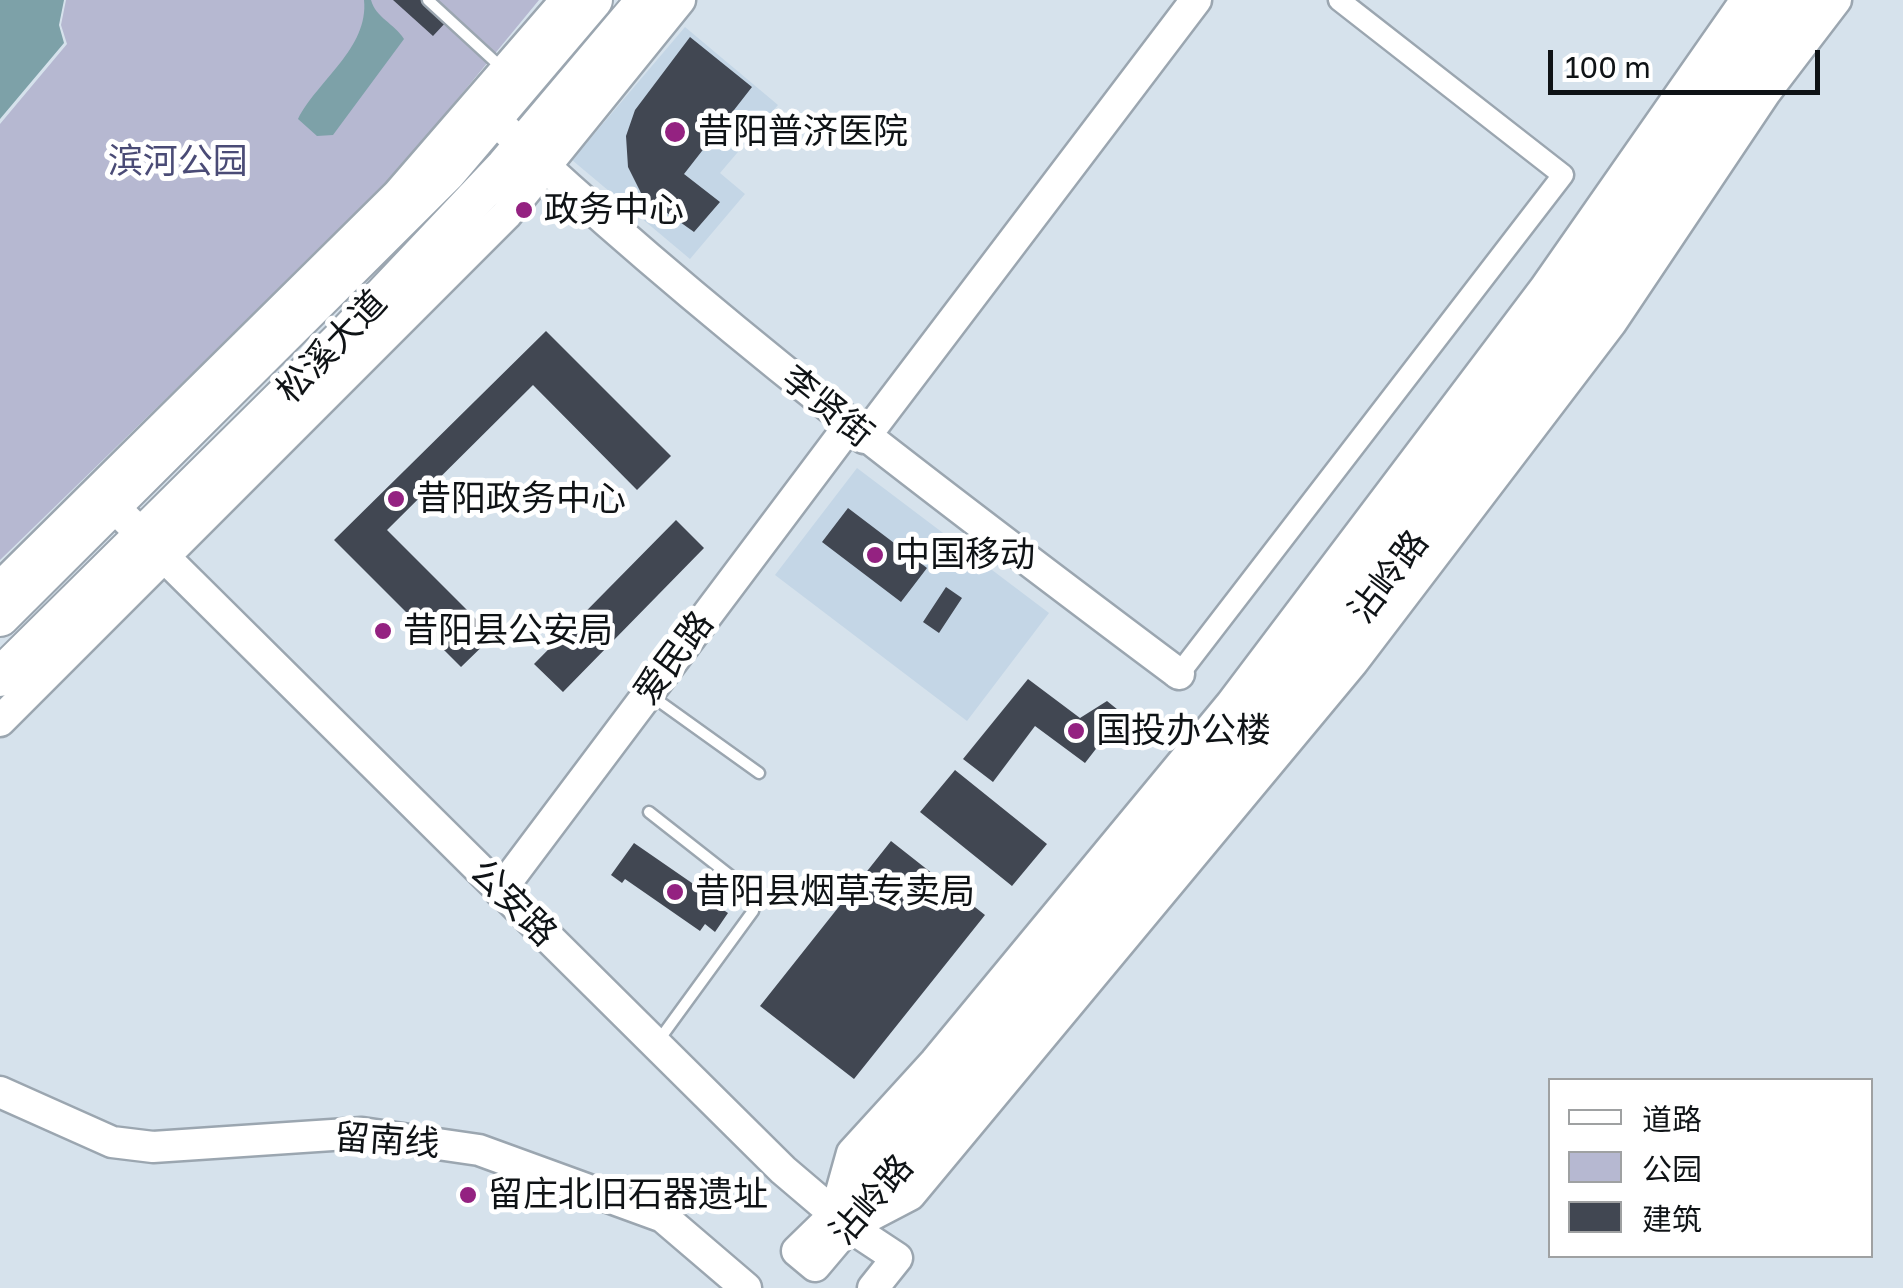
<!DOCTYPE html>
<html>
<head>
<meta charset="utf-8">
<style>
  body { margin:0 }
  #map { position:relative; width:1903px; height:1288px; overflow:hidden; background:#d6e2ec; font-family:"Golos Text","Noto Sans SC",sans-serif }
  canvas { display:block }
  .legend { position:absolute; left:1548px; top:1078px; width:325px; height:180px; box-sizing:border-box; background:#fff; border:2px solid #9fa1a2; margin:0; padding:12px 18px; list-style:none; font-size:30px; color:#0f1316 }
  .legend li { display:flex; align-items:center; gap:20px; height:50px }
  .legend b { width:50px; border:2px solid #9fa1a2 }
  .scale { position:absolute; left:1548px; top:50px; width:272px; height:45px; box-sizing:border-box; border:5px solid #0f1316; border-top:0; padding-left:12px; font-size:30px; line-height:35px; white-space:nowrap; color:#0f1316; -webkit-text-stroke:8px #fff; paint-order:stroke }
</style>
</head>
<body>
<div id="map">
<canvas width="1903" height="1288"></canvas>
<ul class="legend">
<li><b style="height:12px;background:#fff"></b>道路</li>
<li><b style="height:28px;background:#b6b8d1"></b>公园</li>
<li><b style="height:28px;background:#414752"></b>建筑</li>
</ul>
<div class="scale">100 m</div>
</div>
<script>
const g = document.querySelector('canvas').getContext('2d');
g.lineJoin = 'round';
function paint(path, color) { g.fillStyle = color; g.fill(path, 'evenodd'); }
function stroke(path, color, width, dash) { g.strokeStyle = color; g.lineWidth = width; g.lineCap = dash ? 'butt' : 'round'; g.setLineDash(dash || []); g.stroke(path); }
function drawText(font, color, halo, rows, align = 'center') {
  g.font = font + ' "Golos Text","Noto Sans SC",sans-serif'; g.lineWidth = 10; g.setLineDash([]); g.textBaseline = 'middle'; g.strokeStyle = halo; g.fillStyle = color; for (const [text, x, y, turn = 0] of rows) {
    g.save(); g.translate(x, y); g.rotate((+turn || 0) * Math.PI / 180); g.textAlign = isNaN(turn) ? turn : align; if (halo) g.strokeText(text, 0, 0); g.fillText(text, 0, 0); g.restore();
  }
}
paint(new Path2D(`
  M685,27L778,105L720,173L745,194L690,259L572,160Z
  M857,468L1049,613L967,721L775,575Z`), '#c4d6e6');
paint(new Path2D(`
  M66,0H539L390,181L0,560V124L67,44L61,25Z`), '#b6b8d1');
paint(new Path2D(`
  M0,0H64L59,25L64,43L0,119Z
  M364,0H371C376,18 394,23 404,39L333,135L317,136L298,119C317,81 369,48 364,0Z`), '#7da1a8');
paint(new Path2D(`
  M393,0H424L447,21L433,36Z
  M690,37L752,87L684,174L720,202L694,232L642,195L628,167L626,136L635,110Z
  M546,331L671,456L637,490L533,385L387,530L493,636L461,667L334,540Z
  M848,508L927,568L901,602L822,542Z
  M676,520L704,548L563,692L534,664Z
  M946,587L962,598L939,633L923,622Z
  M1028,679L1080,718L1107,701L1123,714L1085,763L1035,726L993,782L963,759Z
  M955,770L1047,844L1012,886L920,812Z
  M891,841L985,915L854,1079L760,1006Z
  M634,843L718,901L716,905L728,913L715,932L705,924L700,931L625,879L622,883L611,875Z`), '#414752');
const lane = new Path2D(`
  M428,0L502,68
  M653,697L759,773
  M649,812L756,896L753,911L659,1040`);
const street = new Path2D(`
  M1179,674L1563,175L1339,0`);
const secondary = new Path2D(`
  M1778,0L1551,326L1260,709L1118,874L994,1029L835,1214L797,1251L815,1266L1335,650L1527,394L1804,0
  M494,119C708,321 943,497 1179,674
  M864,438L1196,0
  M114,507L783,1170L850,1227L897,1258L873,1288
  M0,587L397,195L566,0
  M0,721L506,215L680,0
  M500,891L849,426
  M0,1092L112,1142L153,1147L362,1133L479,1150L663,1217L746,1288
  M838,1203L852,1153L935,1062L1231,704L1545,288L1746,0
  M866,1218L910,1195L1353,662L1611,323L1765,93L1836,0`);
const highway = new Path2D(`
  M0,617L447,172L593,0
  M0,677L346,335L505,167L646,0`);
stroke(lane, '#9ba6b0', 15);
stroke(street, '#9ba6b0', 25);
stroke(secondary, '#9ba6b0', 35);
stroke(highway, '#9ba6b0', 42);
stroke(lane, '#fff', 10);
stroke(street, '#fff', 20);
stroke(secondary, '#fff', 30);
stroke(highway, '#fff', 38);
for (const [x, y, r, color] of [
  [675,132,12,"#942281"],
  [524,210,10,"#942281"],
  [396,499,10,"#942281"],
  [875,555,10,"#942281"],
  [383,631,10,"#942281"],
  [1076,731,10,"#942281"],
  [675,892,10,"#942281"],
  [468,1195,10,"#942281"]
]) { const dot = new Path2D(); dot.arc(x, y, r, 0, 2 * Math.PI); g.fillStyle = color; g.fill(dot); stroke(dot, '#fff', 4); }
drawText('35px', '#0f1316', '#fff', [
  ["昔阳普济医院",698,132],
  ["政务中心",544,210],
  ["昔阳政务中心",416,499],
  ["中国移动",895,555],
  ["昔阳县公安局",403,631],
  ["国投办公楼",1096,731],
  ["昔阳县烟草专卖局",695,892],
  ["留庄北旧石器遗址",488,1195]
], 'left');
drawText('35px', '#4a4b76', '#fff', [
  ["滨河公园",178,162]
]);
drawText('35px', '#0f1316', '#fff', [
  ["松溪大道",332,347,-46],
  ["李贤街",827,407,39],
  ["沾岭路",1389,577,-53],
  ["爱民路",674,658,-53],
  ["公安路",513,903,45],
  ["留南线",387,1141,4],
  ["沾岭路",872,1200,-49]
]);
</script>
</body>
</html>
